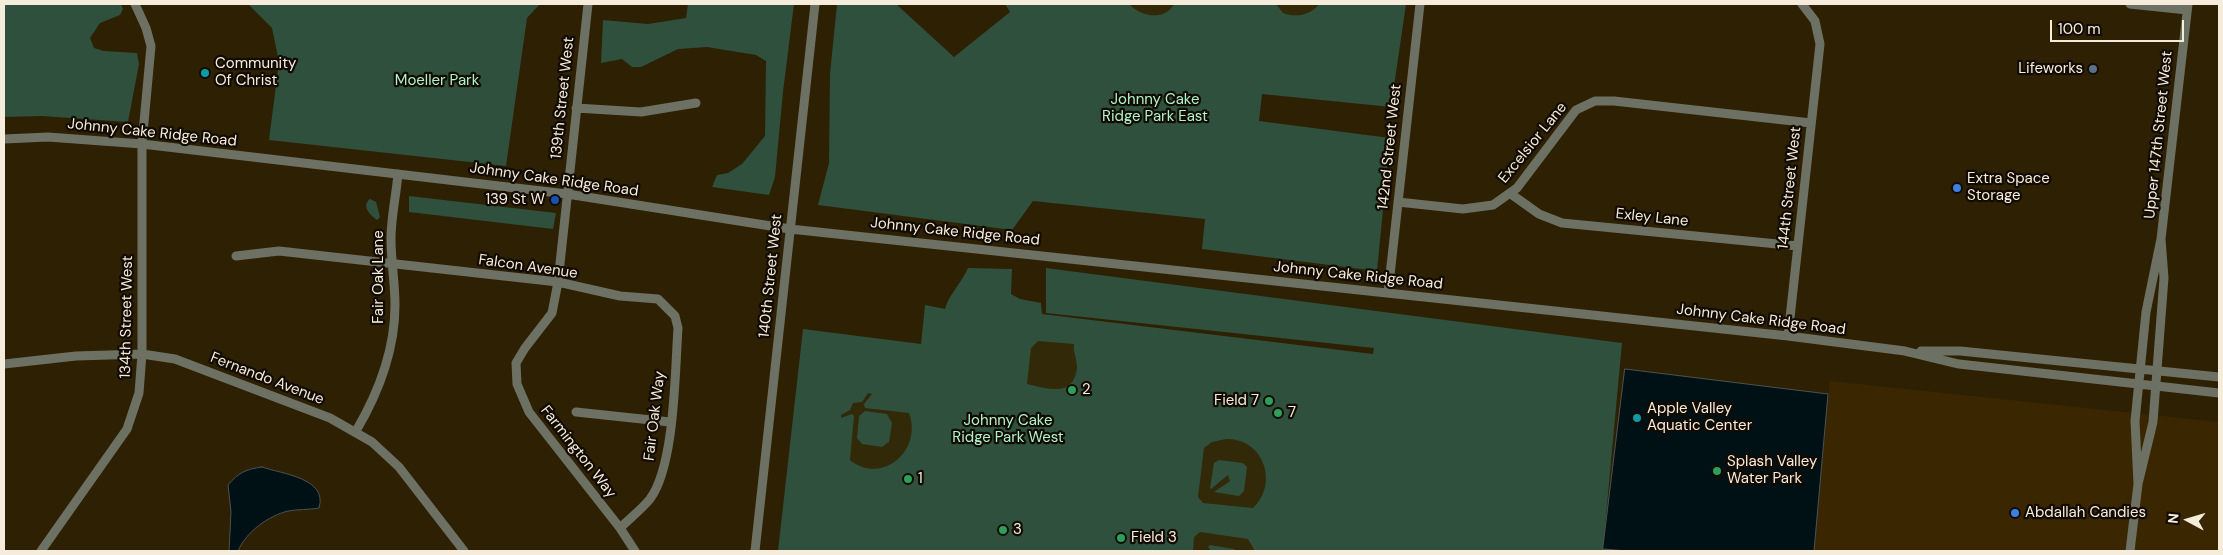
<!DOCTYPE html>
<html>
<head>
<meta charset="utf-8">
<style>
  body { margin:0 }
  #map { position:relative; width:2223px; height:555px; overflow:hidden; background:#2e2003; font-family:"DM Sans",sans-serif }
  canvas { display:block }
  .frame { position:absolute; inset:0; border:5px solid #f6ecdc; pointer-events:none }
  .north { position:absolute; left:2163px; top:495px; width:50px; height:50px; -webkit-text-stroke:4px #110b02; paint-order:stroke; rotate:276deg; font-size:14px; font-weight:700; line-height:20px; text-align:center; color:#f6ecdc }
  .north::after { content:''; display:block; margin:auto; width:18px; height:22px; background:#f6ecdc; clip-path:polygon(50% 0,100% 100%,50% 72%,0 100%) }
  .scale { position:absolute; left:2050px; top:20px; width:134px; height:22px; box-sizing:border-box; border:2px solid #f6ecdc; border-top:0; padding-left:6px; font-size:15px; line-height:18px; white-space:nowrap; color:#f6ecdc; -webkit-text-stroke:4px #110b02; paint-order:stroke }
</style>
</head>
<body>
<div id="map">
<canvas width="2223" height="555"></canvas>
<div class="frame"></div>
<div class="north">N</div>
<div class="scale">100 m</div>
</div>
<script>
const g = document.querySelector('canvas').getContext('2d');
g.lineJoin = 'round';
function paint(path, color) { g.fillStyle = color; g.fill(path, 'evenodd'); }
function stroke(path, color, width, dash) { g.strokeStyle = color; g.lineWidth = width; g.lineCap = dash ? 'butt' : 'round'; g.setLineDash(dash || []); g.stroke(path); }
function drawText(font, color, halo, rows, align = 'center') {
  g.font = font + ' "DM Sans",sans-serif'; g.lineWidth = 4.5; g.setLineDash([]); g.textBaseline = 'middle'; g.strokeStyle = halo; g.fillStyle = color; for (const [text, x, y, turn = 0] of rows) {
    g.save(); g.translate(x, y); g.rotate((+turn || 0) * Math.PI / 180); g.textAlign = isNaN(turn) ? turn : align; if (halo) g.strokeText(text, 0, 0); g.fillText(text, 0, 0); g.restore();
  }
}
paint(new Path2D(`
  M1830,381L2219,422V551H1813Z`), '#3a2701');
paint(new Path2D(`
  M4,4H121L123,9L120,15L100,23L90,38L94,48L104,51L137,53L139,64L128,122L42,116L4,117Z
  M248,4H540L527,18L506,166L269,140L279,62L272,28Z
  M688,4H794L783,92L775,177L769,195L712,187L717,175L728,173L742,164L765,136L766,61L756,55L707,47L678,49L641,67H632L622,59L601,63L603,20L648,24L686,18Z
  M837,4H896L954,57L1010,12L1005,4H1406L1391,107L1262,94L1259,121L1390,138L1377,271L1202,249L1205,219L1033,201L1012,230L818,205L829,163L830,74Z
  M409,196L556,213L553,229L409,212Z
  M370,199L376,202L380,217L377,220C370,215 361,206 370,199Z
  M968,268L1012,269L1011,294L1020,299L1041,303L1042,314L1373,354L1374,348L1046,313V268L1622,343L1603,548L1627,551H778L803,329L921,344L925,305L945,309C949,294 961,284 968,268Z`), '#2e503c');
paint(new Path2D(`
  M1129,4H1174C1164,22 1140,16 1129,4Z
  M1276,4H1319C1311,15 1296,18 1283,13Z
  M1038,341L1074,344C1073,352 1077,359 1077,367C1074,399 1046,388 1027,384L1031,348Z
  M868,393L872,394L864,404L865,408L909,413C923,450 882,486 850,460L854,416L852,414L841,418V415L850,410L853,403L862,402ZM865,411L887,414L892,423L889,442L882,447L862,444L857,438L859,416Z
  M1226,439C1264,438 1279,484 1253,508L1203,503L1198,497L1204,448L1212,442ZM1219,460L1243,463L1247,467L1244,491L1239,496L1214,492L1230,481L1228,475L1211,489L1210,488L1214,463Z
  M1200,532L1248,539L1255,551H1236L1234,549L1210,545L1208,547L1211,551H1193L1194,537Z`), '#322908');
const water = new Path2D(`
  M1625,369L1828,394L1814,551H1627L1603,549Z
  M262,467C282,474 328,478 319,508C309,510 298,509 288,511C268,516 246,532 238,551H229L231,512L228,485C238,473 246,469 262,467Z`);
paint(water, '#001116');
stroke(water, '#4a5351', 1);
stroke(new Path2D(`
  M588,4L558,282L552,313L525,348L516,363L517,384L529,412L620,528L635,551
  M2130,4L2187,10
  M576,108L641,112L696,103
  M4,139L48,137L142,144L567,194L790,229L1788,336L1905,351L1959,364L2219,393
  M1511,194L1539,214L1562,223L1798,246
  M1398,202L1463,209L1493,205L1517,188L1576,110L1595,101H1614L1811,123
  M2161,239L2164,278L2153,422L2138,484L2135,421L2146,312L2161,239L2188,4
  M236,256L279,251L558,282L620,296L658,299L675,316L678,328C675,370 675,466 650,499C642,509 629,519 620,528
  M1388,293L1420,4
  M1788,336L1820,44L1815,21L1802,4
  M1921,351H1960L2219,377
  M4,364L76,356L142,354L175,359L330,418L372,442L399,467L464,551
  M576,412L670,422
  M356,431C379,392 395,351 395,305C395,283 391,261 391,239C391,218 396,196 398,174
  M41,551L127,429L139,393L142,354V144L151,46L146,28L135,4
  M755,551L815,4
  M2130,551L2138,484`), '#6d7163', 9);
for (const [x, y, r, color] of [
  [2093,69,5,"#5c6f8a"],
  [205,73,5,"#0f9aa8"],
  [1957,188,5,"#3f7fe0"],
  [555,200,5,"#1a4fb4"],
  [1072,390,5,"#2e9e5b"],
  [1269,401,5,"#2e9e5b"],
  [1278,413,5,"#2e9e5b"],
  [1637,418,5,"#0f9aa8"],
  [1717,471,5,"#2e9e5b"],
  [908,479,5,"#2e9e5b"],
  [2015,513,5,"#3f7fe0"],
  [1003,530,5,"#2e9e5b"],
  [1121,538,5,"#2e9e5b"]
]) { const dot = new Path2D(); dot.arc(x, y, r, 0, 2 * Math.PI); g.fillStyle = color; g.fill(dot); stroke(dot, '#110b02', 2); }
drawText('15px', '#f6ecdc', '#110b02', [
  ["Community",215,64],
  ["Of Christ",215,81],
  ["Lifeworks",2083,69,"right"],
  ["Extra Space",1967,179],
  ["Storage",1967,196],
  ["139 St W",545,200,"right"],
  ["2",1082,390],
  ["Field 7",1259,401,"right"],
  ["Apple Valley",1647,409],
  ["Aquatic Center",1647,426],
  ["7",1288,413],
  ["Splash Valley",1727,462],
  ["Water Park",1727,479],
  ["1",918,479],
  ["Abdallah Candies",2025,513],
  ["3",1013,530],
  ["Field 3",1131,538]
], 'left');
drawText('15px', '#b0f3ca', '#110b02', [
  ["Moeller Park",437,81],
  ["Johnny Cake",1155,100],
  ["Ridge Park East",1155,117],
  ["Johnny Cake",1008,421],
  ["Ridge Park West",1008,438]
]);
drawText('15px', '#f6ecdc', '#110b02', [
  ["139th Street West",563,98,-84],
  ["Johnny Cake Ridge Road",152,133,6],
  ["Upper 147th Street West",2159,135,-84],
  ["Excelsior Lane",1533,143,-51],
  ["142nd Street West",1390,147,-84],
  ["Johnny Cake Ridge Road",554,180,8],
  ["144th Street West",1790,188,-84],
  ["Exley Lane",1652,218,6],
  ["Johnny Cake Ridge Road",955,232,6],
  ["Falcon Avenue",528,267,8],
  ["140th Street West",771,276,-84],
  ["Johnny Cake Ridge Road",1358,276,6],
  ["Fair Oak Lane",379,277,-90],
  ["134th Street West",127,317,-89],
  ["Johnny Cake Ridge Road",1761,320,7],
  ["Fernando Avenue",267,379,21],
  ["Fair Oak Way",655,416,-83],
  ["Farmington Way",578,452,52]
]);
</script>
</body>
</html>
